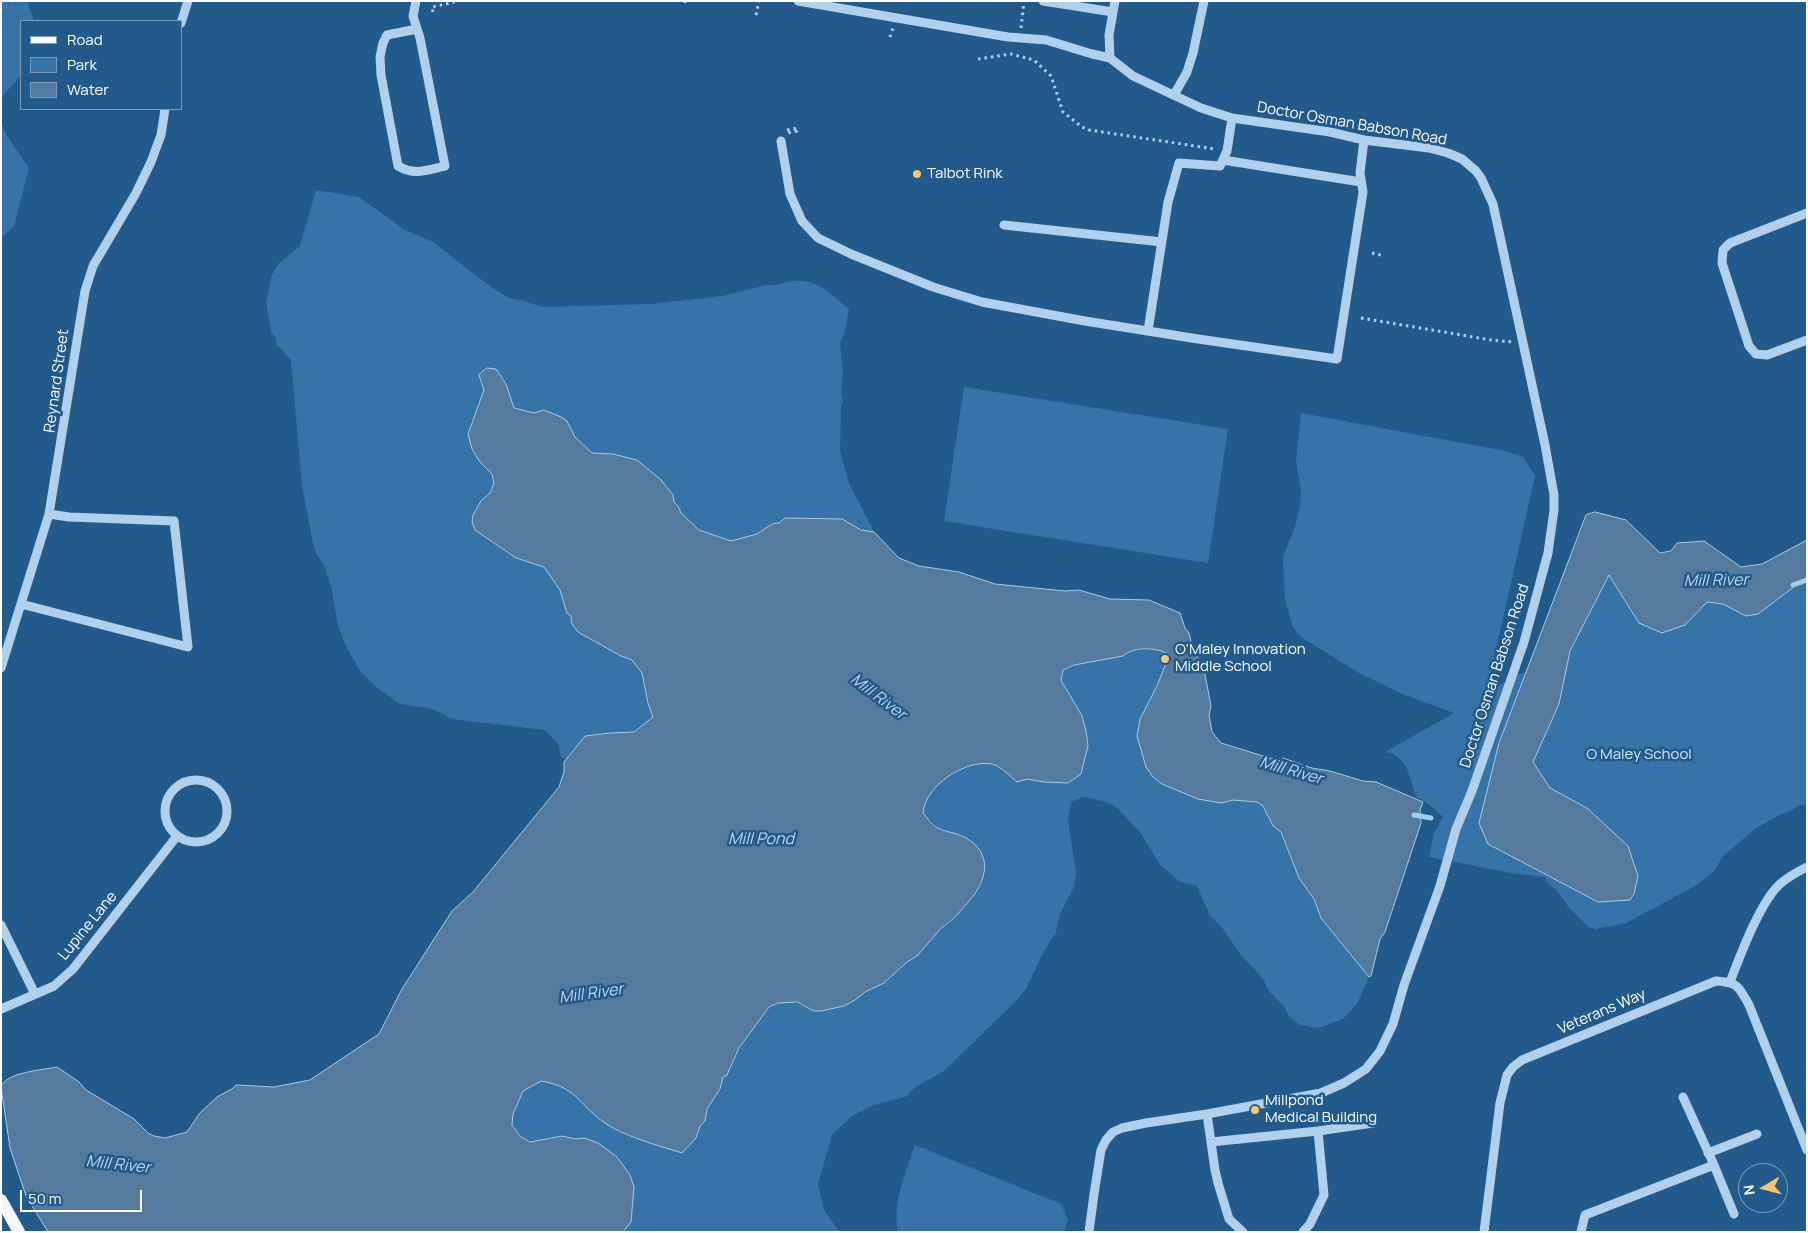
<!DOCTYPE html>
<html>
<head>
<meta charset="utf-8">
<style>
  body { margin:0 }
  #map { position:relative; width:1808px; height:1233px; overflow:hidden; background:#225a8b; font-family:Manrope,sans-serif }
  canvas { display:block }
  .frame { position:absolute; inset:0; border:2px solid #fff; pointer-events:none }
  .legend { position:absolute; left:20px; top:20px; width:162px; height:90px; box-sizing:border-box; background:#225a8b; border:1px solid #7a9cb9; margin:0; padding:6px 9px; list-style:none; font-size:15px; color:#fff }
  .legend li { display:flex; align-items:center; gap:10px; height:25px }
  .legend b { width:25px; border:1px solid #7a9cb9 }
  .north { position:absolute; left:1738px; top:1163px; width:50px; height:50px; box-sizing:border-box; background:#225a8b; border:1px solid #7a9cb9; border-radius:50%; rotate:262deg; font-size:14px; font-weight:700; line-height:20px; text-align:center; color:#fff }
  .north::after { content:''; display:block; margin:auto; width:18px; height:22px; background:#f7c472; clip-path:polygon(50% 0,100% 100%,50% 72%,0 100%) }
  .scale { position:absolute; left:20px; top:1190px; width:122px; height:22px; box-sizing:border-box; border:2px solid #fff; border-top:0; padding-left:6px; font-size:15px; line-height:18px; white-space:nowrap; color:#fff; -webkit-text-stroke:4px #225a8b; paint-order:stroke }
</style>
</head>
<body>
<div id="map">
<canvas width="1808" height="1233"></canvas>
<div class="frame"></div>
<ul class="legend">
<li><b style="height:6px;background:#f4f9fe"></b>Road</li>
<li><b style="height:14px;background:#3674a8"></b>Park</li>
<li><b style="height:14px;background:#547a9d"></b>Water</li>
</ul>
<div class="north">N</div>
<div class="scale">50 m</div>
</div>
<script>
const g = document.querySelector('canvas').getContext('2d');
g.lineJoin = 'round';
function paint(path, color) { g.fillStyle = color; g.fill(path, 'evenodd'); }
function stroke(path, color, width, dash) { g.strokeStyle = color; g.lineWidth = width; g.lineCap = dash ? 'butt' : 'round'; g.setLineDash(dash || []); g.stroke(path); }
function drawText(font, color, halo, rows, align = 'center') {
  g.font = font + ' Manrope,sans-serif'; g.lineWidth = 5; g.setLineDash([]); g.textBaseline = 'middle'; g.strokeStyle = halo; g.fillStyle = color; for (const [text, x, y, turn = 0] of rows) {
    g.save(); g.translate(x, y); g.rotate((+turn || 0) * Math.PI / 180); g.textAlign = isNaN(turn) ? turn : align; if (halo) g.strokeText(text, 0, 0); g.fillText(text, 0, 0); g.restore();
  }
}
paint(new Path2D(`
  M1,1H27L34,21H21V75L1,98Z
  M1,122L6,134L29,168L14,226L1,238Z
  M316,190L359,197L403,229L433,242L491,287L509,298L521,300L542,307L652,304L722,296L766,285C776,287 783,282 793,281C817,278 832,295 849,309L845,331L840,343L843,374L841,392L843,401L841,405L840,451L849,483L874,532L861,531L842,519L785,518L779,523L772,524L757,534L731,541L699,530L681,513L678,506L613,454L592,453L575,437L567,421L544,410L534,413L514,408L506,384L484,390L469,434L480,462L492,474L494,483L490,493L481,501L516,558L544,566L560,590L567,613L571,616L572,624L578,632L621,656L632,660L642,673L648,703L653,717L634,732L610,733L585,736L566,759L561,757L558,743L545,730L452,719L433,709L400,704L377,688L360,671L345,644L337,622L332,590L324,565L317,555L313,543L302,486L291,360L277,345L275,336L271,332L266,302L272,275L278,264L300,246Z
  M964,387L1228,429L1208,563L944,521Z
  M1301,413L1505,451L1523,457L1535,476L1486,694L1518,674L1561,666L1568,662L1570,651L1609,574L1639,623L1685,625L1707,602L1723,604L1746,615L1758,614L1807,577V804L1800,805L1790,811L1781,814L1755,829L1722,857L1715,870L1697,885L1626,923L1595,929L1589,927L1570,909L1557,891L1547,883L1545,877L1511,873L1429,857L1434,833L1443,817L1430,805L1416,797C1410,779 1408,755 1385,752L1454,713L1405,695L1359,673L1301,637L1293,627L1285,600L1283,556L1294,530L1300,506L1301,491L1296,461Z
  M1157,649L1166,652V663L1157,686L1221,803L1233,800L1257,802L1263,806L1273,826L1281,832L1299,878L1314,899L1321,918L1369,977L1357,1004L1343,1019L1318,1028L1300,1025L1290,1018L1284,1006L1268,990L1264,980L1241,955L1221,926L1210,916L1197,886L1179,881L1160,865L1140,832L1117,808L1104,801L1082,797L1071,802L1068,821L1076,872L1074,887L1059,916L1056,932L1042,955L1026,989L1018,999L944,1071L914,1088L905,1097L873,1105L852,1116L832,1135L818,1184L824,1210L838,1230L843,1232H623L631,1222L584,1138C575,1139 569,1136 560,1136C535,1138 530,1150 512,1125L513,1114L523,1091L541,1081L558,1084L570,1091L602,1122L696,1138L700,1126L705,1121L707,1109L720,1089L723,1076L727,1075C734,1058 760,1008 777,1003C791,999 802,1005 814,1011L855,1000L865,992L884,983L907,962L917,956L941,928L946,927L959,912L963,836L937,827L923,813C925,785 965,759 992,764C1002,767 1010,776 1017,782L1027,779L1044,782L1082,716L1061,680L1063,670L1074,665L1123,656L1128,651Z
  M915,1145L1061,1204L1068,1220L1064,1232H898C892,1201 906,1173 915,1145Z`), '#3674a8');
const water = new Path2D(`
  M487,368L496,369L506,384L514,408L534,413L544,410L561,417L567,421L575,437L592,453L613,454L637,460L661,480L673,495L674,502L678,506L681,513L699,530L731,541L757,534L772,524L779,523L785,518L842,519L861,530L874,532L899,558L919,566L959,572L995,584L1065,591L1079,590L1110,599L1149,600L1180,613L1185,628L1189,633L1191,642L1195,646L1196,655L1203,664L1211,706L1209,715L1212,732L1221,743L1276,760L1283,758L1312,768L1330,771L1363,781L1376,782L1423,802L1420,810L1421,823L1385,932L1380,939L1371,976L1369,977L1321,918L1314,899L1299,878L1281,832L1273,826L1263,806L1257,802L1233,800L1221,803L1198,799L1162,784L1153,777L1146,767L1137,736L1140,719L1157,686L1166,663V653C1155,647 1132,647 1123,656L1074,665L1063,670L1061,680L1082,716L1086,731L1088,746L1081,774L1068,783L1044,782L1027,779L1017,782C1010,776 1002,767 992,764C965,759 925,786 923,813C927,817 931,824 936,827C944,832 954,832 962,836C990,849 990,874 973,896C968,903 948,926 941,928L917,956L907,962L884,983L865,992L855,1000L844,1006L821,1011H814L797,1002L778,1003L769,1007L739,1048L727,1075L723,1077L720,1089L707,1109L705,1121L700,1126L696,1138L682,1153C657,1145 622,1136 602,1121C577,1102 576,1087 541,1081L523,1091L513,1114L512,1125L520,1136L530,1142L562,1136L576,1139L584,1138L598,1143L617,1157L630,1175L634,1187L631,1222L623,1232H48L26,1196L10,1148L1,1087C6,1072 43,1070 57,1067L79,1082L86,1090L134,1119L148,1133L154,1136L165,1138L187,1132L200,1113L217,1097L232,1089L236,1085L274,1087L310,1080L379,1034L402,989L452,911L473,892L559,787L564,772V762L585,736L610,733L634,732L653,717L648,703L642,673L632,660L621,656L578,632L572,624L571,616L567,613L560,590L544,567L516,558L475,530L472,522L473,515L481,501L490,493L494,483L492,474L480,462L472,449L468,434L484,390L479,375Z
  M1595,512L1626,520L1660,553L1671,551L1677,543L1704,541L1741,567L1762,564L1807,540V577L1758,614L1746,616L1723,604L1707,602L1685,625L1662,633L1639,623L1609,575L1570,651L1559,704L1533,762L1550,788L1587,808L1628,846L1638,876L1634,894L1630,900L1598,902L1488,844L1479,823L1499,743L1586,515Z`);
paint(water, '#547a9d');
stroke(water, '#a4ccec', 1);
stroke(new Path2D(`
  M1793,585L1807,580
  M1414,815L1431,818`), '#a4ccec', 5);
stroke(new Path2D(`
  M608,1V2
  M685,3V1
  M433,12L432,7L458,1
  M756,15L759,1
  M1021,28L1024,1
  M890,37L893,28
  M978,59L1011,54L1034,60L1051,76L1063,112L1082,127L1089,130L1215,149
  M787,130L797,128V131L787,133
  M1372,253L1381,255
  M1361,318L1491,340L1513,342`), '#b0d0eb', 3, [2.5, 4]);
stroke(new Path2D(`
  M416,1L413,16L420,38L445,166C427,170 415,176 398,166L381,75L380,57L383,43L387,35L417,29
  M798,1L1008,37L1046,40L1092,54L1110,58
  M1043,1L1113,12
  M181,23L188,1
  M1174,95L1187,72L1193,53L1204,1
  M781,141L790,194L802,221L818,238L851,254L933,287L982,302L1085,321L1198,339L1337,359L1363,192L1360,173L1364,140
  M1223,160L1361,182
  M1807,213L1730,243L1723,250L1722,263L1749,346L1756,354L1767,355L1807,340
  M1004,225L1162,242
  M1148,331L1168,202L1179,163L1220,166L1227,151L1232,118
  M21,604L188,647L174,521L69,517L49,514
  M1,668L49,514L85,291L93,266L136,193L151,162L161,135L165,109
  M165 811a31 31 0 1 1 62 0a31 31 0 1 1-62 0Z
  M1,925L35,994
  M1730,982C1740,956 1760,902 1780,884C1788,877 1797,872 1807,867
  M1,1009L54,986L73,969L177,836
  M1207,1114L1215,1170L1218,1183L1229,1219L1243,1232
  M1211,1142L1318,1131L1373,1123
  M1708,1153L1757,1134
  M1714,1165L1734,1214
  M1089,1232L1094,1194L1101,1150L1106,1140L1113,1132L1122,1128L1146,1123L1207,1114L1321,1093L1344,1083L1366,1069L1380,1051L1393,1024L1404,985L1440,886L1456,829L1472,791L1524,642L1548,553L1554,510V495L1545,445L1493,204L1481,178L1476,171L1462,159L1448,153L1429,148L1364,140L1330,132L1232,118L1201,108L1133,76L1110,58L1109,35L1115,1
  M1303,1232L1310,1224L1324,1195L1318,1131
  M1484,1232L1500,1103L1507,1075L1513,1067L1522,1060L1716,981C1737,982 1739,986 1749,1005L1807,1150
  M1581,1232L1585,1215L1714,1165L1683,1097`), '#b0d0eb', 9);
stroke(new Path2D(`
  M1,1200L19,1232`), '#f4f9fe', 12);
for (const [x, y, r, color] of [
  [917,174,5,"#f7c472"],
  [1165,659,5,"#f7c472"],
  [1255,1110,5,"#f7c472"]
]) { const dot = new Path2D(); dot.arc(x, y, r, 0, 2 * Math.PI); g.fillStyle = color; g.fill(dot); stroke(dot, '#225a8b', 2); }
drawText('15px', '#fff', '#225a8b', [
  ["Doctor Osman Babson Road",1352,124,10],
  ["Reynard Street",57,381,-82],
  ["Doctor Osman Babson Road",1495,676,-72],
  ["Lupine Lane",88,926,-51],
  ["Veterans Way",1602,1012,-23]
]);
drawText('15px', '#fff', '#225a8b', [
  ["Talbot Rink",927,174],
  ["O'Maley Innovation",1175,650],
  ["Middle School",1175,667],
  ["Millpond",1265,1101],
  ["Medical Building",1265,1118]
], 'left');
drawText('15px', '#d4e8f8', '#225a8b', [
  ["O Maley School",1639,755]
]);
drawText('italic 16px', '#bcd9f2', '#225a8b', [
  ["Mill River",1716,581,-1],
  ["Mill River",878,697,37],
  ["Mill River",1291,771,16],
  ["Mill Pond",761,840],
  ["Mill River",591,994,-8],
  ["Mill River",118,1165,6]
]);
</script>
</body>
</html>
